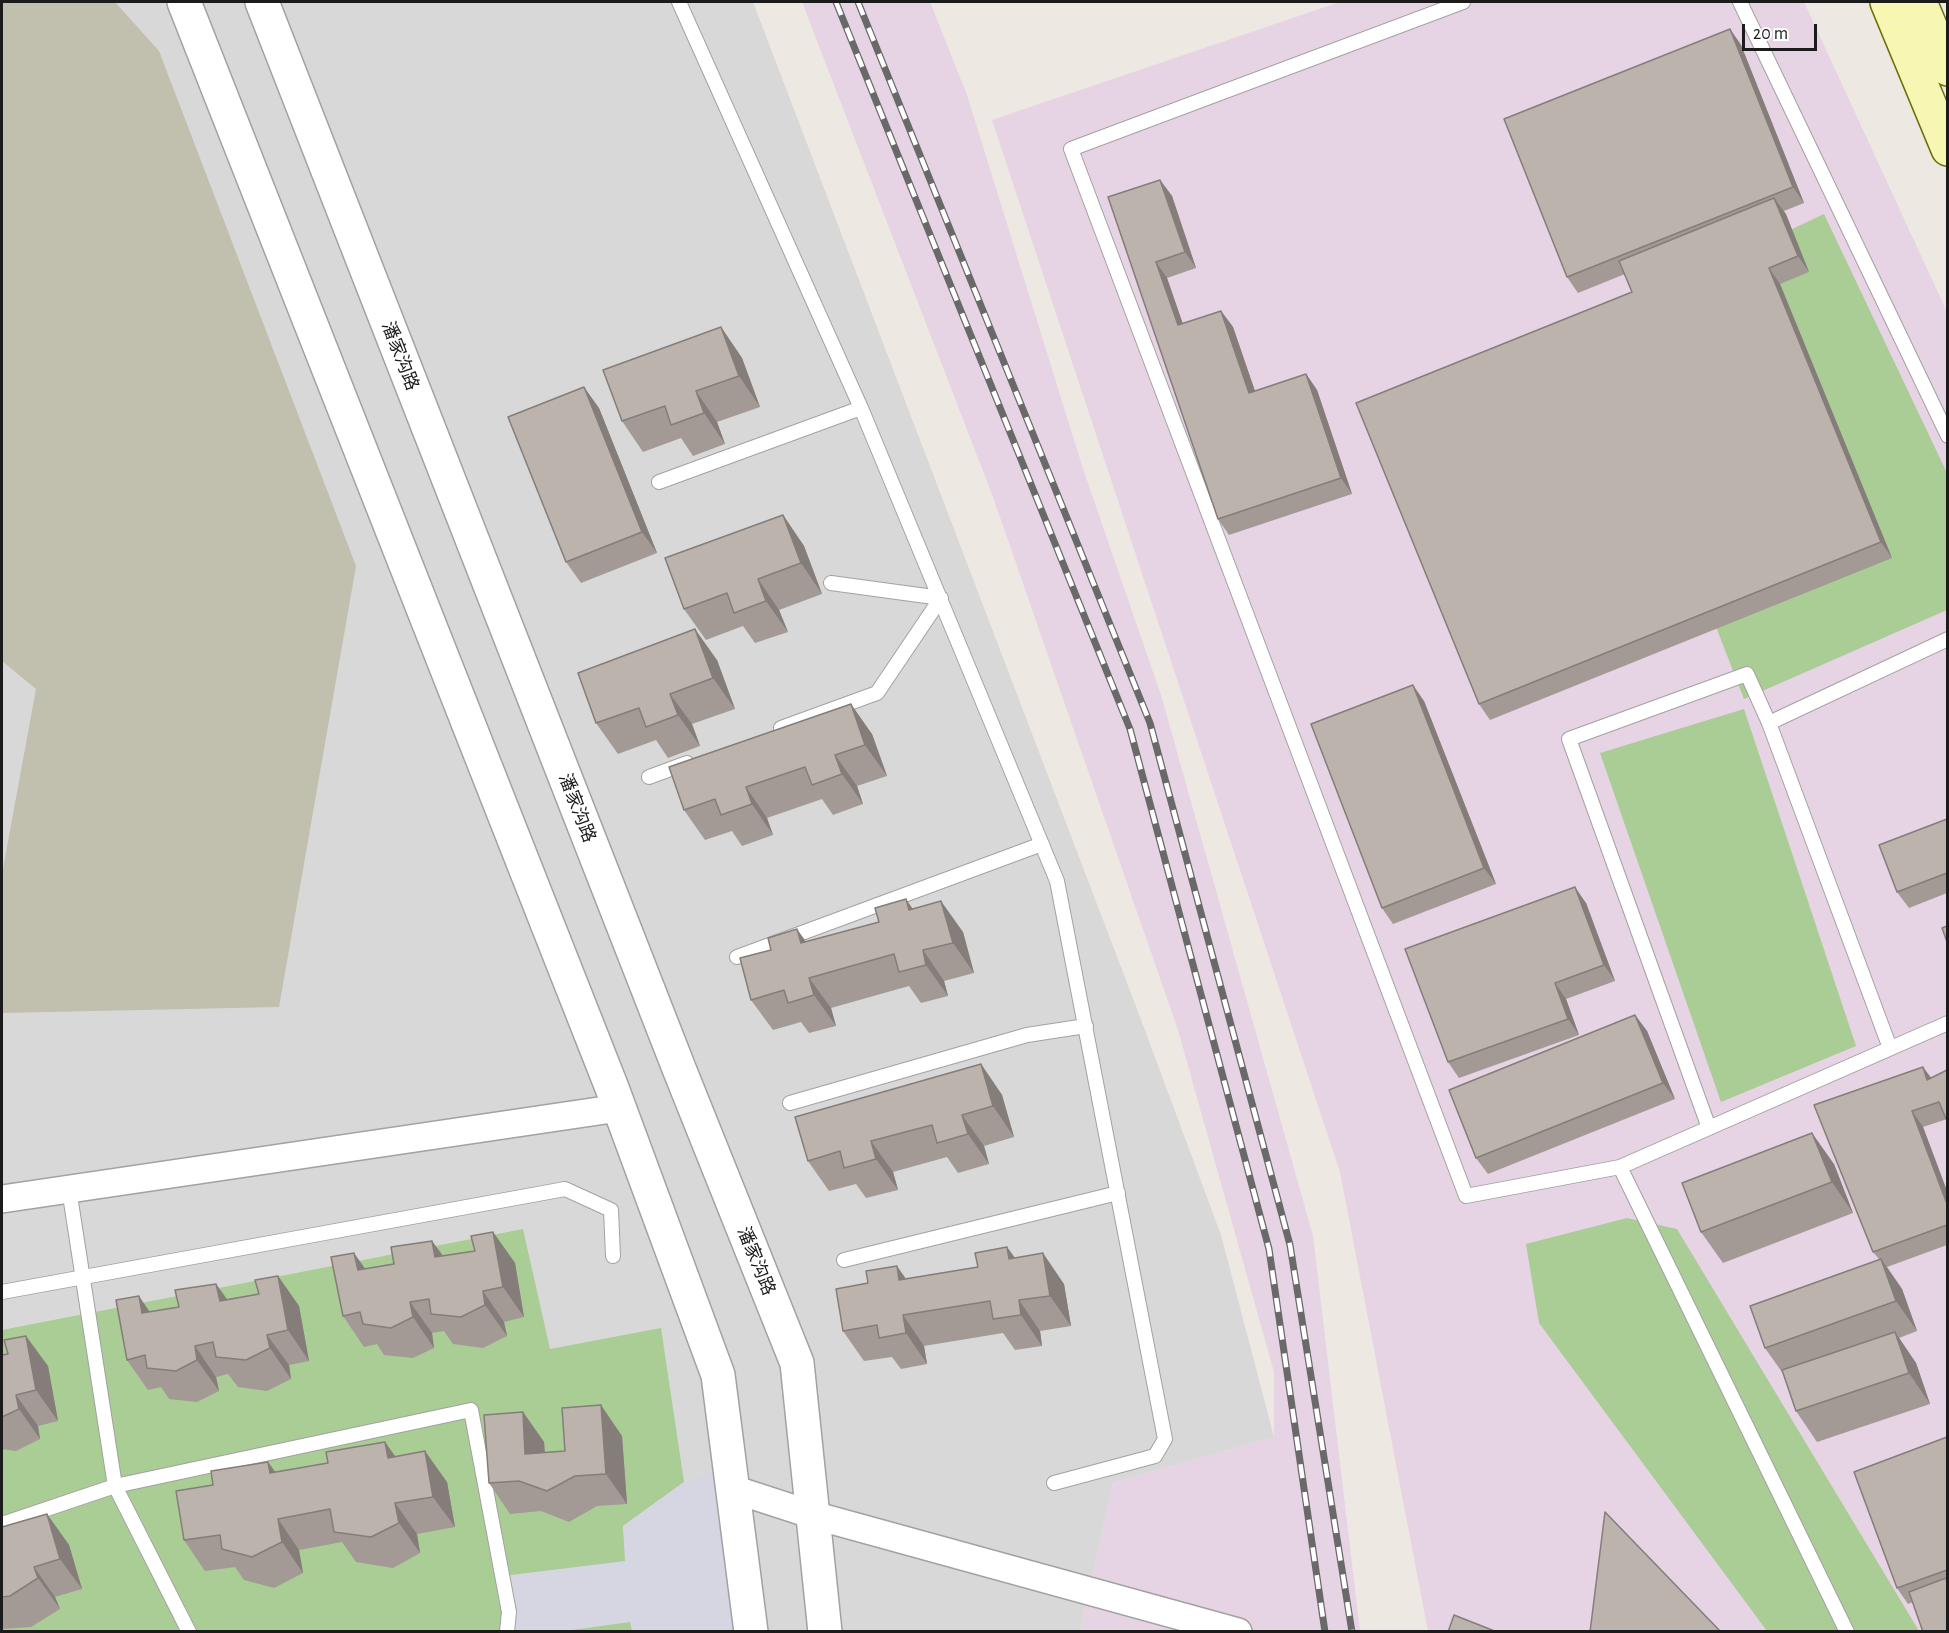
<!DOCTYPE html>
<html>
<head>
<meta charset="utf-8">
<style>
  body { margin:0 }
  #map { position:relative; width:1949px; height:1633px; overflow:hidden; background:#ede8e1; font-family:"Alegreya Sans",sans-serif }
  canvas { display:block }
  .frame { position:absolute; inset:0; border:3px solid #1b1b1b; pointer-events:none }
  .scale { position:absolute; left:1742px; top:24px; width:75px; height:27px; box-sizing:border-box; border:3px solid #1b1b1b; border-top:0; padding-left:8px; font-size:18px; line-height:21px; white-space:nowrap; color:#1b1b1b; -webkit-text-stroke:4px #fff; paint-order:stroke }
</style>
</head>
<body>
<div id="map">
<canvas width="1949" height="1633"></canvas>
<div class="frame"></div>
<div class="scale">20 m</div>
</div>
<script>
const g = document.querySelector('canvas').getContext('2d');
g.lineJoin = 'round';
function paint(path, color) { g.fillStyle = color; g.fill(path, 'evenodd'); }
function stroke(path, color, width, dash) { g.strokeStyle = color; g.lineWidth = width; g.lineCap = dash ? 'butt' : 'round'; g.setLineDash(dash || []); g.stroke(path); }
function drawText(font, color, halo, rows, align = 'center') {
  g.font = font + ' "Alegreya Sans","Noto Sans SC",sans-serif'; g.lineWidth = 6; g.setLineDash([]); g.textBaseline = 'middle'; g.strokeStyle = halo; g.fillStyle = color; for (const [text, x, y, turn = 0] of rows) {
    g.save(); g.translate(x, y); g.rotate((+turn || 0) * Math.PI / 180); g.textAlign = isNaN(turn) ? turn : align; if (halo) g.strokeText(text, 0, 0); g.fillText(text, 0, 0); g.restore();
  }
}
paint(new Path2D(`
  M2,2H753L1137,1009L1221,1235L1274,1437L1113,1483L1080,1631L2,1632Z`), '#d9d8d8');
paint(new Path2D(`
  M802,2H930L967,95L1083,469L1161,695L1313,1236L1360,1631H1080L1113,1483L1274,1437V1372L1178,1030L993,497Z
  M1340,2H1804L1947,312V1631H1428L1340,1172L992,120Z`), '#e6d3e4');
paint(new Path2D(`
  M2,2H115L159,51L356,566L279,1007L2,1013V874L36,689L2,661Z`), '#c1bfad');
paint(new Path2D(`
  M1824,214L1947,473V610L1744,699L1711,614L1735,256Z
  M1744,709L1856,1046L1721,1102L1600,753Z
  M1627,1218L1677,1229L1919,1631H1767L1539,1323L1526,1244Z
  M523,1229L550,1349L661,1328L684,1482L623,1526L632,1631L2,1632V1330Z`), '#aacc95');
paint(new Path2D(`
  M730,1465L751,1631H632L630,1622L565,1631H507L503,1576L625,1561L623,1526L684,1482Z`), '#d5d6e2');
const service = new Path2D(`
  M679,2L861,408L1057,881L1165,1439L1155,1456L1054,1483
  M1463,2L1071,149L1466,1196L1620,1167L1948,1023
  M1740,2L1948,436
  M659,482L861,408
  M781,728L877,693L941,598L831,583
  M649,777L687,763
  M737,957L1042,844
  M1890,1048L1769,723L1948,639
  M790,1103L1027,1035L1086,1026
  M1709,1128L1569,739L1747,674L1769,723
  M1620,1167L1847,1632
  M69,1189L115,1486L189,1632
  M844,1260L1118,1193
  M2,1292L565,1189L611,1210L613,1256
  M2,1524L115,1486L471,1410L509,1612L507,1632`);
const minor = new Path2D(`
  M2,1199L619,1108
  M733,1489L813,1515L1238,1632`);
const tertiary = new Path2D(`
  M184,2L612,1088L718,1375L751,1632
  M262,2L680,1071L797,1363L825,1632`);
const secondary = new Path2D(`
  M1887,2L1948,149
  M1920,2L1948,69`);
stroke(service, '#a2a2a2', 16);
stroke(minor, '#a2a2a2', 30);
stroke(tertiary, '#a2a2a2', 36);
stroke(secondary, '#6c6f06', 36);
stroke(service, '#fff', 14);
stroke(minor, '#fff', 27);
stroke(tertiary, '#fff', 33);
stroke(secondary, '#f8f6b3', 33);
const rail = new Path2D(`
  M836,2L1130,729L1269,1249L1325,1632
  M858,2L1150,723L1290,1245L1352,1632`);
stroke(rail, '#696969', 7);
stroke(rail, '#fff', 4.5, [14]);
paint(new Path2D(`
  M1730,29L1741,45L1804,203L1784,211L1809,272L1780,284L1892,558L1490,720L1479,704L1632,292L1625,274L1578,293L1567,277Z
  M1160,180L1172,196L1196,268L1167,278L1183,324L1221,311L1233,327L1255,391L1306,374L1317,390L1352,494L1229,535L1218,519L1108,197Z
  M721,327L742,358L760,407L717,422L725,444L693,456L681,438L643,452L622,421Z
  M599,408L657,553L581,583L566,562Z
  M783,515L804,546L822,594L779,610L788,632L755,643L743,626L706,640L684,609Z
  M717,660L735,709L692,724L700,746L668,758L656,740L618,754L596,723Z
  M1424,701L1496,884L1393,924L1382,908Z
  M872,734L887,776L857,786L863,804L833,815L822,799L767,818L773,835L742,846L732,831L705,840L684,810Z
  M1947,819V893L1909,908L1897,892Z
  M1586,903L1615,981L1566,999L1579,1035L1459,1078L1448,1062Z
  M913,909L963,932L974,973L944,981L948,996L921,1003L909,986L831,1008L836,1026L809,1033L801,1022L773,1030L751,1000L806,942L879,922Z
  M1635,1015L1647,1031L1675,1099L1488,1174L1476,1158Z
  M981,1064L1002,1095L1014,1137L984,1146L989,1164L958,1173L947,1157L893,1172L898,1190L866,1198L856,1184L829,1191L808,1161Z
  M1923,1067L1947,1119L1923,1127L1947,1191V1245L1887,1267L1902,1289L1917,1331L1899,1338L1916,1363L1930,1404L1817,1442L1796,1411L1784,1375L1765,1348L1879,1259L1873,1252Z
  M1834,1164L1853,1213L1723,1263L1701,1232Z
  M493,1232L515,1263L524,1317L504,1322L507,1336L483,1348L453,1344L444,1331L432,1333L434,1348L413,1358L384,1355L377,1344L364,1347L343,1316L365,1269L394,1264L432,1241L443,1256L475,1251Z
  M1007,1247L1015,1258L1064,1284L1071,1326L1040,1331L1042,1346L1015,1350L1003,1333L924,1346L927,1364L901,1369L892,1357L864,1361L843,1331L906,1279L978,1267Z
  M278,1276L299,1306L309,1361L289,1365L291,1379L267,1391L238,1387L228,1374L216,1377L219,1391L197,1402L169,1399L161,1387L148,1390L127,1360L179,1307L216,1284L227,1299L259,1294Z
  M2,1355L48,1366L58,1421L38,1426L40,1439L16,1451L2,1449Z
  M523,1412L544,1442L545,1452L565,1451L622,1436L627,1504L597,1506L569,1522L541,1511L510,1514L489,1483Z
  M1947,1437V1632L1913,1602L1908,1604L1897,1588Z
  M385,1442L395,1456L447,1482L455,1527L417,1534L420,1553L393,1568L356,1562L342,1542L299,1550L303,1573L274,1588L244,1580L235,1567L205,1571L184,1540L213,1485L275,1472L328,1463Z
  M47,1514L69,1545L82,1589L55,1597L60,1609L31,1627L2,1629V1527Z`), '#a39a95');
paint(new Path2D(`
  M1730,29L1741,45L1804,203L1793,187Z
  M1160,180L1172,196L1196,268L1185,252Z
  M1774,198L1786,214L1809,272L1798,256Z
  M1156,262L1167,278L1189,342L1178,325Z
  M1769,268L1780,284L1892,558L1881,542Z
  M1221,311L1233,327L1261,409L1249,393Z
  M721,327L742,358L760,407L739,376Z
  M1306,374L1317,390L1352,494L1341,478Z
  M584,387L599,408L657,553L642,532Z
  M696,391L717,422L725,444L704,413Z
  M783,515L804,546L822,594L801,563Z
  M758,579L779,610L788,632L766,601Z
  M695,629L717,660L735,709L713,678Z
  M1413,685L1424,701L1496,884L1484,868Z
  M670,694L692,724L700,746L678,715Z
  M851,704L872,734L887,776L865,745Z
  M835,755L857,786L863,804L842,774Z
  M746,787L767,818L773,835L752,804Z
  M1575,887L1586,903L1615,981L1604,965Z
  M906,899L927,930L909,910Z
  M941,901L963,932L974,973L953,943Z
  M797,929L819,960L801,943Z
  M923,950L944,981L948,996L926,965Z
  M809,978L831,1008L836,1026L814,995Z
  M1555,983L1566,999L1579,1035L1568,1019Z
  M1635,1015L1647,1031L1675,1099L1663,1083Z
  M981,1064L1002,1095L1014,1137L993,1106Z
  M1923,1067L1935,1083L1927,1080Z
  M1912,1111L1923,1127L1947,1191V1204Z
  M962,1115L984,1146L989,1164L968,1134Z
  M1812,1133L1834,1164L1853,1213L1832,1182Z
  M871,1141L893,1172L898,1190L876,1159Z
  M493,1232L515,1263L524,1317L503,1287Z
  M432,1241L454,1271L435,1257Z
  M1007,1247L1029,1278L1009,1259Z
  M354,1253L376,1284L358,1270Z
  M1043,1253L1064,1284L1071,1326L1050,1296Z
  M1881,1259L1902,1289L1917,1331L1896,1301Z
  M897,1266L918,1296L899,1280Z
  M278,1276L299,1306L309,1361L288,1330Z
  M216,1284L238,1315L220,1301Z
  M483,1291L504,1322L507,1336L485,1305Z
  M139,1296L160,1327L142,1313Z
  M1019,1300L1040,1331L1042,1346L1021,1315Z
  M410,1302L432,1333L434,1348L413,1317Z
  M903,1315L924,1346L927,1364L906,1333Z
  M1895,1332L1916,1363L1930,1404L1909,1373Z
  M267,1335L289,1365L291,1379L270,1348Z
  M26,1336L48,1366L58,1421L36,1390Z
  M195,1346L216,1377L219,1391L197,1360Z
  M16,1395L38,1426L40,1439L19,1409Z
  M601,1405L622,1436L627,1504L606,1474Z
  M523,1412L544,1442L547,1484L525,1454Z
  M385,1442L406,1472L388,1458Z
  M425,1451L447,1482L455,1527L433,1497Z
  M268,1462L290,1492L270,1473Z
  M395,1503L417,1534L420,1553L399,1523Z
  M47,1514L69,1545L82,1589L60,1559Z
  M278,1519L299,1550L303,1573L282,1542Z
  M34,1567L55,1597L60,1609L38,1578Z`), '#847d79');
const building = new Path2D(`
  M1730,29L1793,187L1567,277L1504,119Z
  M1160,180L1185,252L1156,262L1178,325L1221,311L1249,393L1306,374L1341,478L1218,519L1108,197Z
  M1774,198L1798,256L1769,268L1881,542L1479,704L1356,403L1632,292L1619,261Z
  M721,327L739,376L696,391L704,413L671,425L665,406L622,421L603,370Z
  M584,387L642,532L566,562L508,417Z
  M783,515L801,563L758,579L766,601L734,613L727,593L684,609L665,558Z
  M695,629L713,678L670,694L678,715L646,727L639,708L596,723L578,673Z
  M1413,685L1484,868L1382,908L1311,724Z
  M851,704L865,745L835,755L842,774L812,785L805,767L746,787L752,804L721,815L715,799L684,810L669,767Z
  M1947,819V873L1897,892L1879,845Z
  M1575,887L1604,965L1555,983L1568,1019L1448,1062L1405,949Z
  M906,899L909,910L941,901L953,943L923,950L926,965L899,972L894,954L809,978L814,995L788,1003L784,990L751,1000L740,958L771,950L768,938L797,929L801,943L879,922L875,908Z
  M1947,926V942L1942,928Z
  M1635,1015L1663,1083L1476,1158L1449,1090Z
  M981,1064L993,1106L962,1115L968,1134L937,1143L932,1125L871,1141L876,1159L844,1168L840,1151L808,1161L795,1117Z
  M1923,1067L1927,1080L1947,1070V1121L1939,1102L1912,1111L1947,1204V1225L1873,1252L1814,1105Z
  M1812,1133L1832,1182L1701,1232L1682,1183Z
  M493,1232L503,1287L483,1291L485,1305L461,1317L431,1314L429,1299L410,1302L413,1317L391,1328L363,1324L360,1312L343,1316L331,1257L354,1253L358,1270L394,1264L391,1247L432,1241L435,1257L475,1251L471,1236Z
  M1007,1247L1009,1259L1043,1253L1050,1296L1019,1300L1021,1315L993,1319L990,1301L903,1315L906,1333L879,1338L877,1325L843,1331L836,1289L868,1283L866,1271L897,1266L899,1280L978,1267L975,1253Z
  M1881,1259L1896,1301L1765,1348L1750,1306Z
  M278,1276L288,1330L267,1335L270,1348L246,1360L216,1357L213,1342L195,1346L197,1360L176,1371L147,1368L145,1355L127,1360L116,1300L139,1296L142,1313L179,1307L175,1290L216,1284L220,1301L259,1294L255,1280Z
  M1895,1332L1909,1373L1796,1411L1782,1370Z
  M26,1336L36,1390L16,1395L19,1409L2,1417V1355L8,1354L4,1340Z
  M601,1405L606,1474L575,1476L547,1491L519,1481L489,1483L484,1415L523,1412L525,1454L565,1451L562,1408Z
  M1947,1437V1570L1897,1588L1854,1472Z
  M385,1442L388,1458L425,1451L433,1497L395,1503L399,1523L371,1537L334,1532L330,1509L278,1519L282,1542L252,1557L222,1549L220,1535L184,1540L176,1491L213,1485L211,1471L268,1462L270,1473L328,1463L326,1452Z
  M1605,1512L1721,1632H1590Z
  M47,1514L60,1559L34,1567L38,1578L10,1596L2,1597V1527Z
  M1946,1578L1947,1583V1632H1923L1909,1592Z
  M1454,1615L1497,1632H1448Z`);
paint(building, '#bdb3ad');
stroke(building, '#847d79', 1.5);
drawText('18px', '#1b1b1b', '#fff', [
  ["潘家沟路",400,356,69],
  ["潘家沟路",577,808,69],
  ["潘家沟路",756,1261,68]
]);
</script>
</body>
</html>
